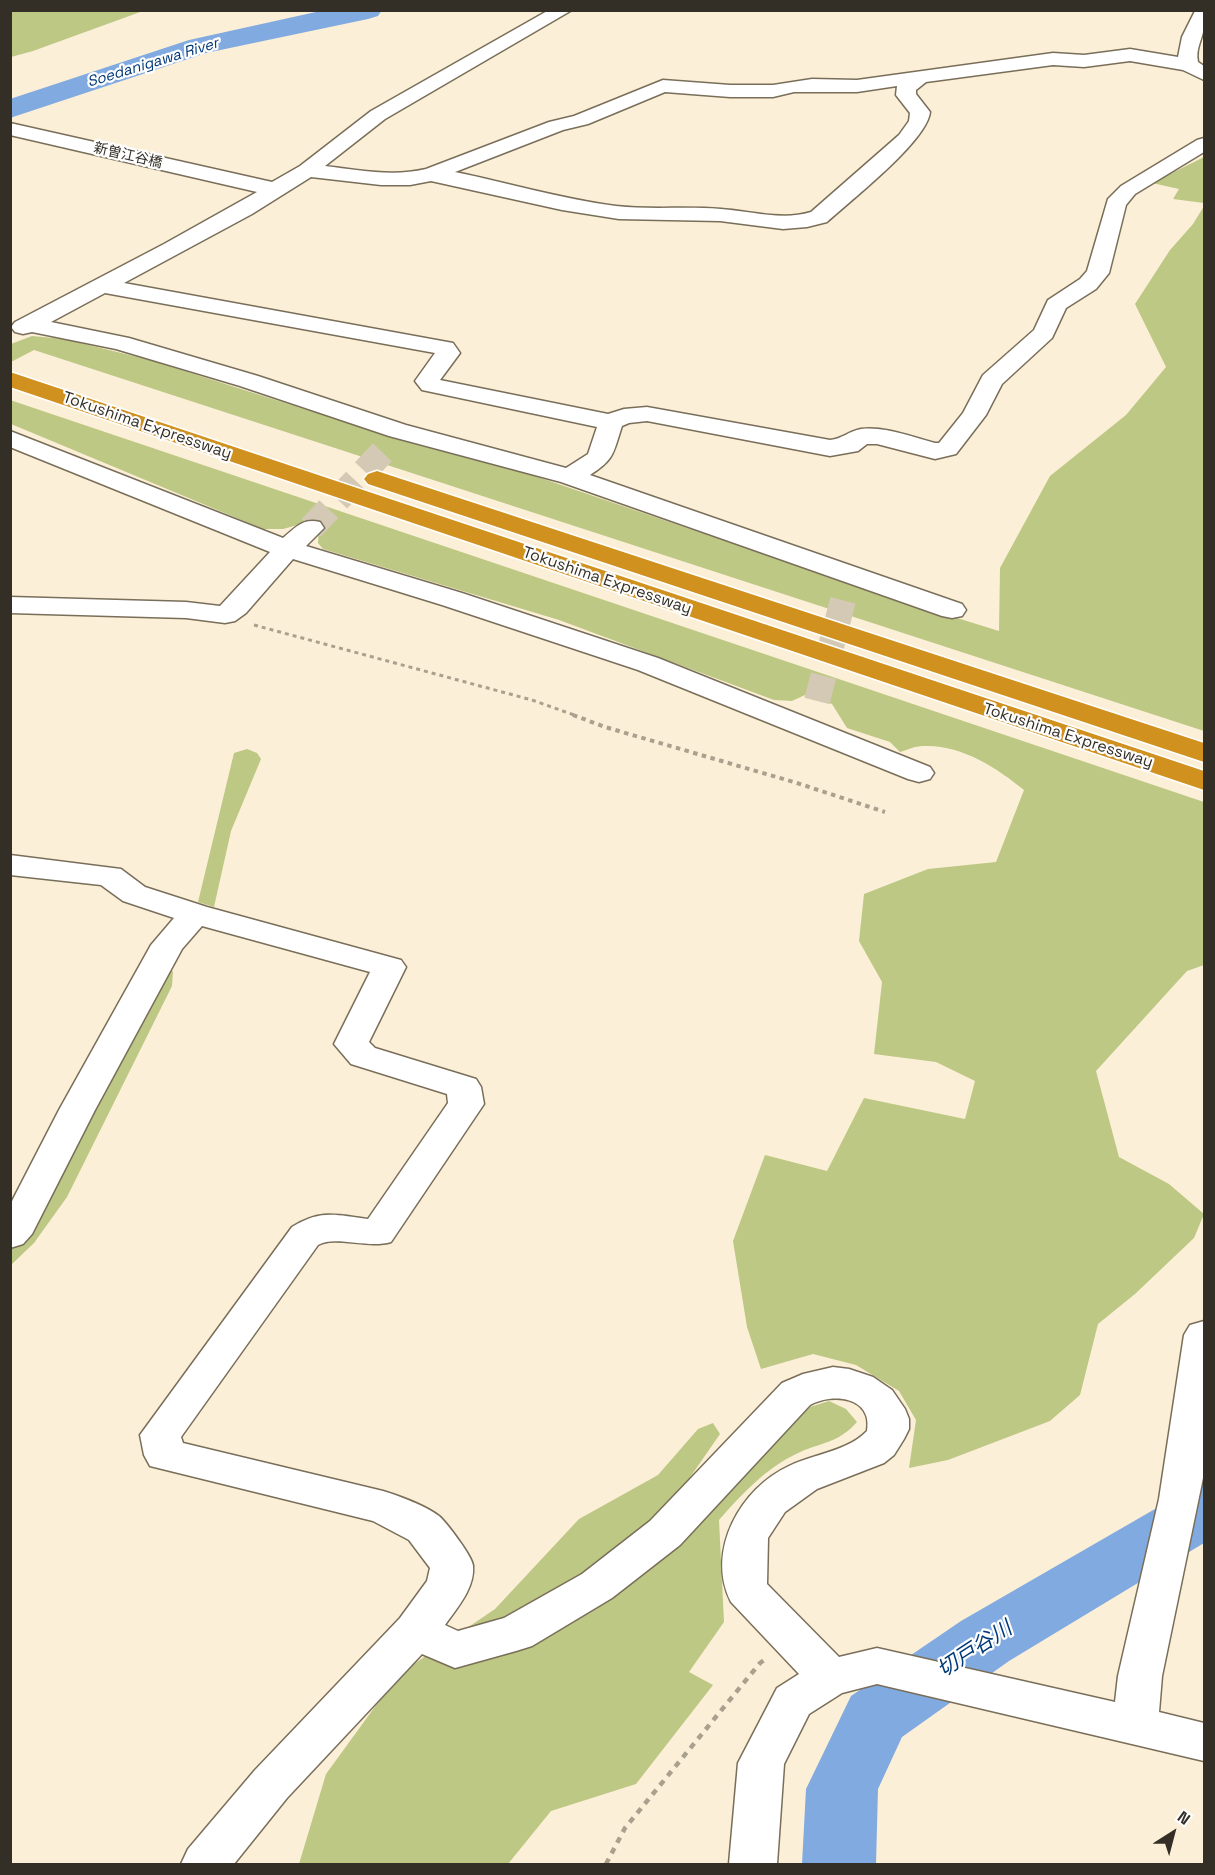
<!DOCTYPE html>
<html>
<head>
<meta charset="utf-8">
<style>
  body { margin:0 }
  #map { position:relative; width:1215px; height:1875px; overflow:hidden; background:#fcefd7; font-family:"Space Grotesk",sans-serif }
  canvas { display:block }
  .frame { position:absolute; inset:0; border:12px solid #332f26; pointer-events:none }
  .north { position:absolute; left:1143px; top:1803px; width:60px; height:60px; -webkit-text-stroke:4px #fefefe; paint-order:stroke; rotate:36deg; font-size:16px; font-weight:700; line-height:24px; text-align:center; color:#332f26 }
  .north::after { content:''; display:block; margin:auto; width:21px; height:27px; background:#332f26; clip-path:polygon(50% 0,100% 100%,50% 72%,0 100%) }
</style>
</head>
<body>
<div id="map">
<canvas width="1215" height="1875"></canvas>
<div class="frame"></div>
<div class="north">N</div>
</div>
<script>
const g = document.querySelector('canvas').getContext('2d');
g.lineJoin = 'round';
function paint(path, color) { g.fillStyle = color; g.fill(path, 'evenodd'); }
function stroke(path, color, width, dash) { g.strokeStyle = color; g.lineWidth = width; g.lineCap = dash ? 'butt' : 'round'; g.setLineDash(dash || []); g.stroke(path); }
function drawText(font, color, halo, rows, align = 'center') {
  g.font = font + ' "Space Grotesk","Noto Sans JP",sans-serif'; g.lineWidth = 4.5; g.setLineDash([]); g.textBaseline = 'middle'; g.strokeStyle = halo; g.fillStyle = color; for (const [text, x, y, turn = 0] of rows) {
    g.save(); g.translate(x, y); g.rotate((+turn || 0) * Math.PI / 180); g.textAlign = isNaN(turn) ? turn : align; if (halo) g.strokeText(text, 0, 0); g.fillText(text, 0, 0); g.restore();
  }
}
paint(new Path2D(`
  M11,10H143V11L33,51L11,57Z
  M1204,157V203L1173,199L1179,189L1152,183Z
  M1204,206V731L34,350L11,362V344L32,336L64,339L150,360L414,444L532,475L883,595L999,631L1000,568L1050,476L1126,415L1166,367L1135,304L1170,250L1193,224Z
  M10,400L1204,802V965L1187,971L1096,1071L1119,1157L1169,1184L1204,1214L1194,1238L1135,1294L1098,1324L1080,1395L1050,1421L948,1460L909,1468L916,1420L899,1391L856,1365L813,1354L761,1369L747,1327L733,1241L765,1155L827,1171L864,1098L965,1119L975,1081L936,1062L874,1054L882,982L859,941L864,894L928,869L996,862L1024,790C996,767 960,744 923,746C915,746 907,750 900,752L890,742L847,728L832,704L805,695L792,701L774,700L559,620L323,549L318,543L319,528L305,523L283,529H263L11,424Z
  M247,749L257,753L261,759L231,831L214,907L198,902L234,753Z
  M173,971L172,986L67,1197L34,1243L11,1265L10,1249L28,1230L163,974Z
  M829,1401L846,1409L857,1422C838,1444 820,1442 796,1454C765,1469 742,1494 719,1520L724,1622L689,1672L713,1685L636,1784L551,1811L508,1864H299L326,1774L382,1697L411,1666L495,1609L579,1519L658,1475L698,1429L713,1423L720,1434L682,1489L695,1520L810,1407Z`), '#bdc884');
paint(new Path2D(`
  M325,10H382L378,16L368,19L206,53L10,118V99L189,40Z
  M1204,1478V1543L1009,1661L902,1737L878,1789L876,1864H802L806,1789L851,1696L961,1621L1174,1498L1181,1485Z`), '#81aae0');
stroke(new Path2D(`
  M311,528L391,443
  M817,701L843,600`), '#d4c9b4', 26, [26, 13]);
const minor = new Path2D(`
  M549,10H572L385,119L325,166C359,170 392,177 426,169L549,122L574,116L663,80L730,85H773L812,79L857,80L1053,53L1084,55L1130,49L1178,57L1182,37L1195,11L1204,10C1204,16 1205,21 1204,26C1203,39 1195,48 1198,62L1204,66V80L1183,70L1130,61L1084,67L1053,65L926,82L916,90V94L930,112C927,141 851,200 827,222L807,227L783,229L720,221L619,219L562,210L431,181L410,185H381L311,177L252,214L124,283L453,343L460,353L440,380L608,414L624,409L647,407L830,440C842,439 849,431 861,429C885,426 912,437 935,443H939L963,413L983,375L1034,330L1048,300L1080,279L1087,271L1108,199L1121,186L1197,140L1204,138V152L1135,194L1126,205L1109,273L1096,289L1066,308L1052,338L1002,384L986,415L956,454L935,459L877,444H867L858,451L830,456L647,421L629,423L622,426C613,453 615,459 590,475L962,604L966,610L962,616L952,618L942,616L561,482L389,436L240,386L116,349L32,332L23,334L15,332L11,327L15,322L164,244L257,192L10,135V123L272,182L300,166L371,111ZM897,86L896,95L910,113L909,121L899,135L811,212C782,221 751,211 721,209C686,206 651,210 616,206C561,199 509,183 455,172L563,130L588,124L665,92L730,97H773L794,92H857ZM105,293L435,353L415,381L422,390L597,427L588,454L566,468L406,425L258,376L129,338L51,322Z
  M10,431L283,538C296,527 303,518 320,522L324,528L306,546L462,593L658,658L930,767L934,773L930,779L919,782L908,779L638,670L442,605L293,559L246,613L235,621L225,623L186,618L10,613V597L186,602L220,606L270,552L10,447Z
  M10,855L121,869L145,887L207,907L401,960L406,967L369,1042L375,1048L476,1079L481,1087L484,1104L391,1242C368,1249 335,1235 318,1245L181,1437L183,1443L383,1491C399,1496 426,1506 439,1516C446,1522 473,1557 473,1566C475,1588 457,1608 445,1625L458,1631L504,1618L582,1574L650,1521L782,1383L803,1374L833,1367L849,1369L873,1377L892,1390L905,1409L909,1419V1429L904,1439L894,1455L884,1463L817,1489L785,1512L768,1538L767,1584L839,1657L877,1648L1115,1702L1118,1676L1159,1499L1184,1335L1190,1325L1204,1321V1473L1162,1676L1159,1712L1204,1723V1761L877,1684L842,1693L809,1714L784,1764L777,1864H729L738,1763L777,1688L799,1674L731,1602C705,1551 741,1488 789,1466C814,1454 848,1451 867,1431C873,1397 833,1392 810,1405L680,1545L612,1598L532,1646L516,1651L455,1668L422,1654L287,1798L234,1864H181L188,1849L255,1770L400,1618L427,1581L430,1568L409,1540L373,1521L150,1466L144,1455L140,1435L292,1227C321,1209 336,1215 368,1219L448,1103L447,1094L351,1064L334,1044L370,972L202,926L182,949L95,1110L32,1234L23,1244L10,1248V1205L59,1110L151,945L174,918L123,901L101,885L10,875Z`);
const highway = new Path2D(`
  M10,372L1204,771V790L10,387Z
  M377,471L1204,743V762L368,484L364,479L368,474Z`);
stroke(minor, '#796e59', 3);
stroke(highway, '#fff', 3);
stroke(new Path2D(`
  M254,625L532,700L577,716`), '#a9a08e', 3, [4, 4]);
stroke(new Path2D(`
  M573,715L605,727L797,783L885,812`), '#a9a08e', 4, [4.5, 4.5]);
stroke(new Path2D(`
  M606,1864L625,1828L760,1663L766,1659`), '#a9a08e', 4.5, [6, 6]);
paint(minor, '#fff');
paint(highway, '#d1911f');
drawText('14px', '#332f26', '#fefefe', [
  ["新曽江谷橋",128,156,13]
]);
drawText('italic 15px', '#003978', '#fefefe', [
  ["Soedanigawa River",153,63,-17]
]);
drawText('16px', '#332f26', '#fefefe', [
  ["Tokushima Expressway",147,426,19],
  ["Tokushima Expressway",607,581,19],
  ["Tokushima Expressway",1068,736,18]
]);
drawText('italic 21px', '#003978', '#fefefe', [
  ["切戸谷川",975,1650,-33]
]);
</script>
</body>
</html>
